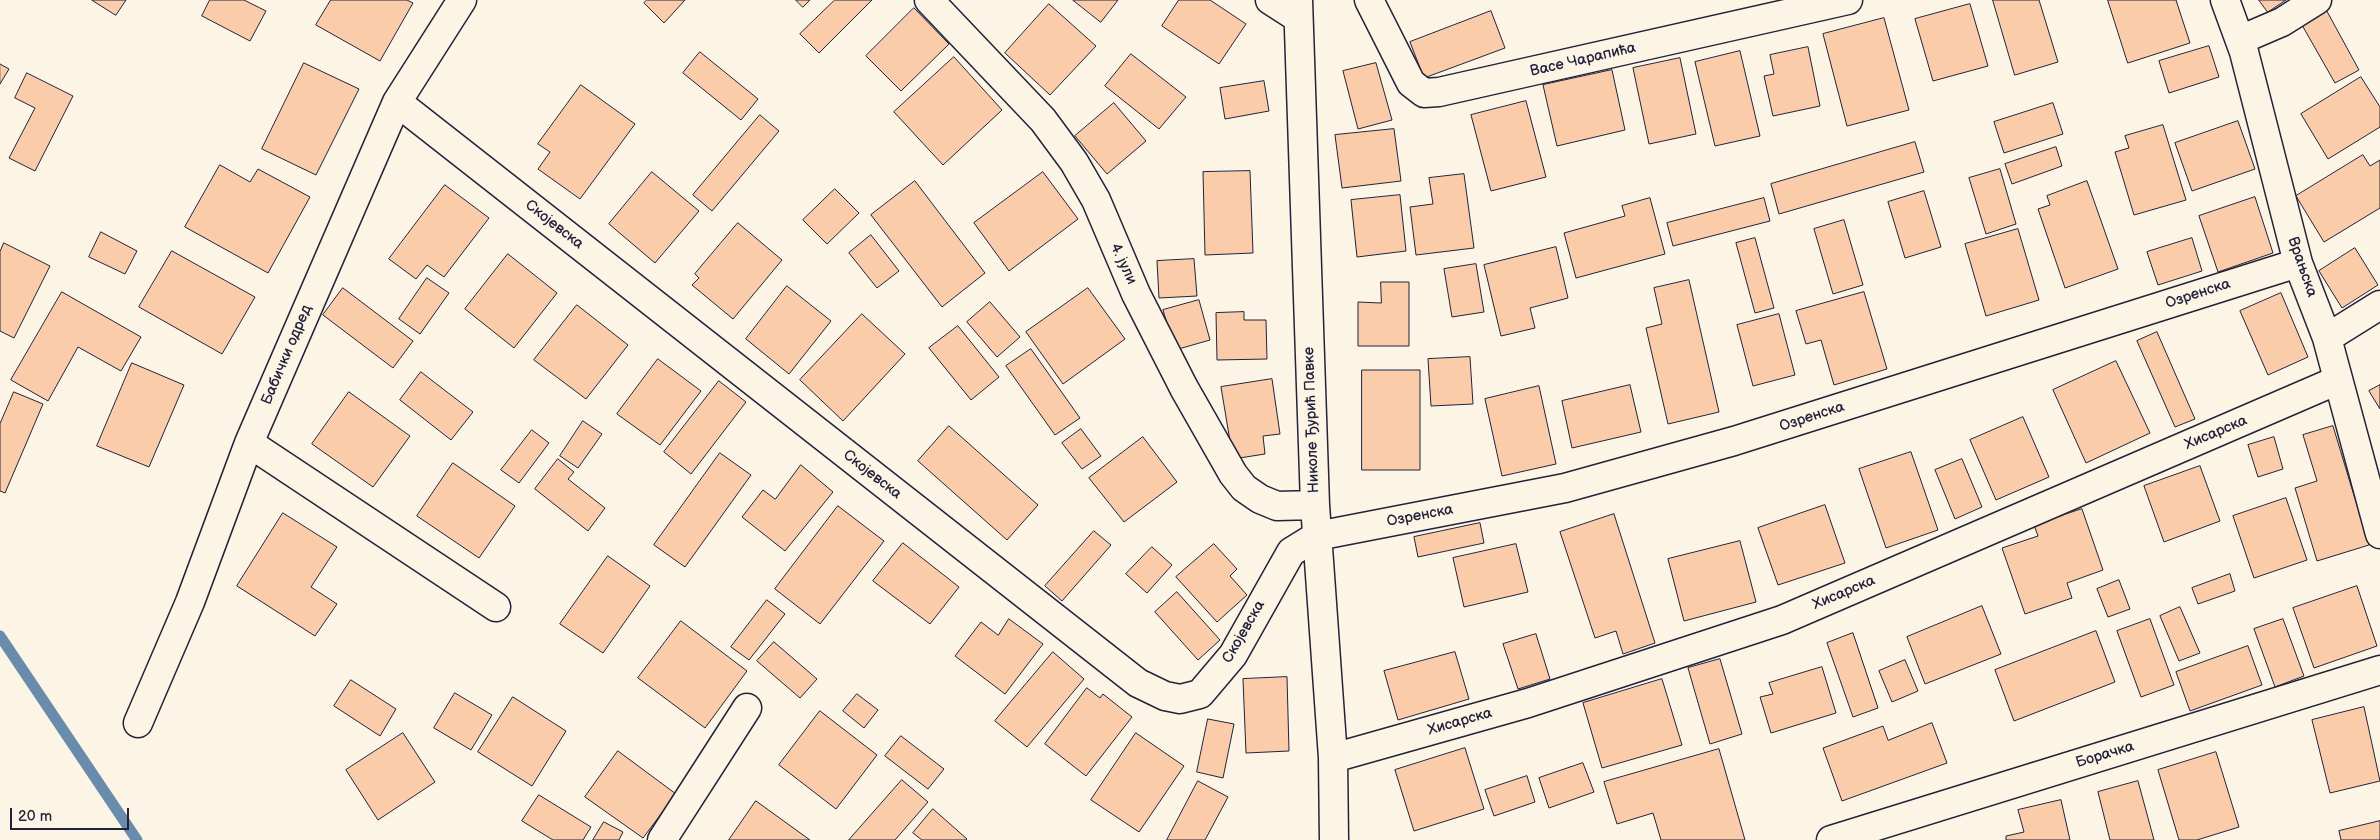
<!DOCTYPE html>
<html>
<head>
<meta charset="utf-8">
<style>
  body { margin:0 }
  #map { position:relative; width:2380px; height:840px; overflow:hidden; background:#fcf5e5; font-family:"Balsamiq Sans",sans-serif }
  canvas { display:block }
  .scale { position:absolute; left:10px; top:808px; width:119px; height:22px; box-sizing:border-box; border:2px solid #22223b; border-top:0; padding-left:6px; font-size:15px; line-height:18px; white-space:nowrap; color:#22223b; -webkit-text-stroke:4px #fcf5e5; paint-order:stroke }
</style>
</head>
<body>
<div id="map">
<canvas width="2380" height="840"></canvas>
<div class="scale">20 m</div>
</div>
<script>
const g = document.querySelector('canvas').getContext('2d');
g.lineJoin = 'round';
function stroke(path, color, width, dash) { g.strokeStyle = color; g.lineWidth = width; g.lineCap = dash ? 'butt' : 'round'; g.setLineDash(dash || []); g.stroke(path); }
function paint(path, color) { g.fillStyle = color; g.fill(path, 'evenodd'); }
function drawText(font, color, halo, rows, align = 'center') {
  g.font = font + ' "Balsamiq Sans",sans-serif'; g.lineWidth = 5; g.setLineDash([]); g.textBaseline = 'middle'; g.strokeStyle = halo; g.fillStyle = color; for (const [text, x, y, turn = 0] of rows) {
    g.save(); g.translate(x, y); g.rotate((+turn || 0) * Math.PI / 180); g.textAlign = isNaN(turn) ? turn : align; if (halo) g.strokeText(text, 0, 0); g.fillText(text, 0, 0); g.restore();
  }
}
stroke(new Path2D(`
  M0,636L137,840`), '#698cad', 11);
const building = new Path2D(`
  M92,0H126L116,15Z
  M210,0H244L266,11L250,41L202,16Z
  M331,0H407L413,3L380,61L316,25Z
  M647,0H685L664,23L644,3Z
  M796,0H810L803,7Z
  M835,0H872L819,53L800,34Z
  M1073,0H1118L1101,22Z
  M1179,0H1210L1246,24L1219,64L1162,26Z
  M1993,0H2039L2058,62L2015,75Z
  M2108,0H2176L2190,43L2128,63Z
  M2259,0H2286L2268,12Z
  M1049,4L1096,46L1050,95L1005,53Z
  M1970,4L1988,66L1933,81L1915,19Z
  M2323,4L2359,70L2335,83L2298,18Z
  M914,8L949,44L901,91L866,56Z
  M1491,11L1505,48L1424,78L1410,42Z
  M1884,18L1909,110L1847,126L1823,34Z
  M2209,46L2219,77L2169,93L2159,61Z
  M1808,47L1820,106L1773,116L1764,76L1774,74L1770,55Z
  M1740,51L1760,136L1715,146L1695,62Z
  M700,52L758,99L741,120L683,73Z
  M1131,54L1186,97L1159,129L1105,86Z
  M954,57L1002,110L943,165L894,112Z
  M1680,58L1696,134L1649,144L1633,68Z
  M304,63L359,89L316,175L262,149Z
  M1376,63L1392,120L1358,129L1343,71Z
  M0,64L9,69L0,84Z
  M1612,70L1625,130L1557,146L1543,85Z
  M27,73L73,96L35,171L9,158L35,108L15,98Z
  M2361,77L2380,107V127L2328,159L2301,114Z
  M1264,81L1269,111L1225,119L1220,88Z
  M581,85L635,124L580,199L538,169L550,152L538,144Z
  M1526,101L1546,177L1491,191L1471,115Z
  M1114,103L1146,141L1107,174L1075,136Z
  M2053,103L2063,134L2004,153L1994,122Z
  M760,115L779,131L712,211L693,195Z
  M2238,121L2255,169L2192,191L2175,143Z
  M2163,125L2186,200L2134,215L2115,152L2129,148L2125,136Z
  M1394,129L1401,181L1342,188L1335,135Z
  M1915,142L1924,172L1779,214L1771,184Z
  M2056,147L2062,166L2012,184L2005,164Z
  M2363,155L2370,166L2380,160V208L2324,242L2296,196Z
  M220,165L250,182L258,169L310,197L268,273L185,227Z
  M2000,169L2016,224L1986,234L1969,178Z
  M1250,171L1253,253L1205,255L1203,172Z
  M652,172L699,211L655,263L609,224Z
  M1043,172L1078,219L1009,271L974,223Z
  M1464,174L1474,248L1416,255L1410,207L1433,204L1429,178Z
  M915,181L985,273L942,307L871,215Z
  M2087,181L2118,269L2065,288L2038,209L2050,205L2047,196Z
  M445,185L489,218L444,277L427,265L416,279L389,259Z
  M835,189L859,213L827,244L803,220Z
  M1924,191L1941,247L1905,258L1888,202Z
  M1400,195L1406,251L1357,257L1351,200Z
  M2255,197L2273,253L2218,272L2199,216Z
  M1650,198L1665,254L1576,278L1564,233L1625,216L1622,206Z
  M1764,198L1770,221L1673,246L1667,223Z
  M1844,220L1863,285L1833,294L1814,229Z
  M738,223L782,260L733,319L692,285L699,278L695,274Z
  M2018,229L2039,300L1986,316L1965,244Z
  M101,232L137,251L125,274L89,257Z
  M871,235L899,271L877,288L849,253Z
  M1755,238L1774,308L1755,313L1736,243Z
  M2192,238L2202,271L2158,285L2147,252Z
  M4,243L50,266L14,338L0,331V252Z
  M1556,247L1568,298L1530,308L1535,328L1501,336L1484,265Z
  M2355,248L2378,285L2342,308L2319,271Z
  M172,251L255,297L222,354L139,307Z
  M508,254L557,293L514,348L465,309Z
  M1194,259L1197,296L1159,298L1157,261Z
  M1476,264L1484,312L1452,317L1444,269Z
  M427,278L449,293L420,334L399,319Z
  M1689,280L1719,412L1668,424L1646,328L1662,324L1654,288Z
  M1381,282H1409V346H1358V302L1381,303Z
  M787,286L831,321L789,374L746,339Z
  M343,288L413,341L393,368L323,315Z
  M1088,288L1125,339L1063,384L1026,332Z
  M62,292L141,337L121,371L78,347L48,401L11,380Z
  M1864,292L1887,369L1834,385L1821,340L1806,344L1796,311Z
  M2281,293L2308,357L2268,375L2240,311Z
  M1199,300L1210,340L1175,350L1163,310Z
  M990,302L1020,337L997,357L967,322Z
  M577,305L628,345L586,399L534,360Z
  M1244,312V320H1266L1267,359L1217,360L1216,313Z
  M862,314L905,354L843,421L800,380Z
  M1779,314L1795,375L1753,386L1737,325Z
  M958,326L999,377L971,400L929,348Z
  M2157,332L2195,419L2175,427L2137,341Z
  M1031,349L1080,418L1055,435L1006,366Z
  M1470,357L1473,404L1431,406L1428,359Z
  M658,359L701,391L660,445L617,414Z
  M2116,361L2150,433L2086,463L2053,390Z
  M132,363L184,385L149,467L97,446Z
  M1362,370H1420V470H1362Z
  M421,372L473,412L451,440L400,400Z
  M1272,379L1280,434L1263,436L1265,454L1233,459L1221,387Z
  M719,381L746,402L691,474L664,452Z
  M1630,385L1641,432L1572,448L1562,401Z
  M2380,385V409L2369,391Z
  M1539,386L1556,464L1502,476L1485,399Z
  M14,392L43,404L5,493L0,491V424Z
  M349,392L410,436L373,487L312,444Z
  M2023,417L2049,477L1996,500L1970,440Z
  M583,421L602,434L578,468L560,456Z
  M949,426L1038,505L1007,540L918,461Z
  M2333,426L2369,545L2317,561L2295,488L2317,481L2303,435Z
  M1081,429L1101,456L1082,469L1062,443Z
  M532,430L549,443L519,483L501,470Z
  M1143,437L1177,482L1124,522L1089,478Z
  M2274,437L2283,469L2258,477L2248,445Z
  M1911,452L1938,530L1886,548L1859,469Z
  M720,453L751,475L685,567L654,545Z
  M558,459L574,472L568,479L605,508L588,531L535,489Z
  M1962,459L1982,507L1955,519L1935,470Z
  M453,463L515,506L479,558L417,516Z
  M801,465L833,492L785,551L742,517L763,490L775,499Z
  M2200,466L2220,521L2164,542L2144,486Z
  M2286,498L2307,560L2254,578L2233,516Z
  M1825,505L1845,563L1778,585L1758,528Z
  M838,506L884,541L820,624L775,589Z
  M2082,509L2103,570L2067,583L2072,598L2025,614L2002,548L2038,536L2034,525Z
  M283,513L337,547L311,587L337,604L315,636L237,586Z
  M1614,514L1655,643L1623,654L1616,631L1595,638L1560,532Z
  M1480,523L1484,543L1418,557L1414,537Z
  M1094,531L1111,545L1062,601L1045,586Z
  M1740,541L1756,602L1684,621L1668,559Z
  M903,543L959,587L930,624L873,581Z
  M1214,544L1237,569L1230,576L1247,595L1217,622L1176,577Z
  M1516,544L1528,592L1464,607L1453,558Z
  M1152,547L1172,565L1147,593L1126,574Z
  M608,556L650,586L603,653L560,624Z
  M2230,574L2235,591L2198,604L2192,588Z
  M2119,580L2130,609L2108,617L2097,589Z
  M2357,586L2377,646L2314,668L2293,608Z
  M1177,592L1220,640L1198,660L1155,612Z
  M767,600L785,614L749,660L731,647Z
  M1982,606L2001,654L1925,684L1907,637Z
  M2180,607L2200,653L2179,661L2160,616Z
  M1009,619L1043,644L1005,694L955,656L981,622L998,635Z
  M2150,619L2174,685L2141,697L2117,631Z
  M2283,619L2304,676L2275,687L2254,629Z
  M681,621L747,671L705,728L638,678Z
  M2096,631L2115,682L2014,721L1995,670Z
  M1853,633L1878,708L1853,717L1827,643Z
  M1536,634L1550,679L1518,689L1503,644Z
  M774,642L817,679L800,698L757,661Z
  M2248,646L2262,685L2190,711L2176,672Z
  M1053,652L1084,679L1027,747L995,721Z
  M1455,652L1469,699L1398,720L1384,671Z
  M1720,659L1742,734L1710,744L1688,668Z
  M1905,660L1918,691L1892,702L1879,671Z
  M1822,667L1836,713L1771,733L1760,697L1773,694L1769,683Z
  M1287,677L1289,751L1246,753L1243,679Z
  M1662,679L1682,745L1602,768L1583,703Z
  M351,680L396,709L380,736L334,706Z
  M1087,688L1100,698L1103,694L1132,717L1086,776L1045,744Z
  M455,693L492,715L471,750L434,728Z
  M857,694L878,710L864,728L843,711Z
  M513,697L566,731L532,786L478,752Z
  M2364,707L2380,781L2330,793L2312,720Z
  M820,711L877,755L836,809L779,765Z
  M1208,719L1234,724L1223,778L1197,772Z
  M1932,723L1947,763L1842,801L1823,748L1883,726L1888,740Z
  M403,733L435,782L378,820L346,770Z
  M1136,733L1184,766L1139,832L1091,800Z
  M901,736L944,769L928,789L885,756Z
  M1465,748L1484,809L1414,831L1395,770Z
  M1719,749L1745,840H1661L1653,813L1617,824L1604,782Z
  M618,751L676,794L643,838L585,797Z
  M2216,752L2239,827L2197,840H2179L2158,770Z
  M1583,763L1594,792L1549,808L1539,778Z
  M1527,776L1535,802L1494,816L1485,790Z
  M902,780L928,802L895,840H849Z
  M1198,781L1228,797L1205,840H1167Z
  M2138,781L2154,840H2110L2098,792Z
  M539,795L591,827L583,840H553L522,821Z
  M2061,800L2070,840H2006V836L2024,832L2018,810Z
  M756,801L810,840H729Z
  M933,809L967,839L966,840H922L913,833Z
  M2380,821V840H2341L2339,831Z
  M604,822L623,832L619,840H593Z`);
paint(building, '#fbccaa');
stroke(building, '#22223b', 1);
const street = new Path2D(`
  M929,0L1043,120L1074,162L1096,200L1136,294L1184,388L1233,474L1244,488L1260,499L1277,506L1315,505
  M1270,0L1298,18
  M1298,0L1315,505L1333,758L1334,840
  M1369,0L1411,83L1424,93L1439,92L1848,0
  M2225,0L2244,52L2298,263L2327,338L2380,534
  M2240,40L2282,22L2317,0
  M397,102L1138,683L1165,696L1180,699L1200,694L1233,655L1291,552L1317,536L1565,488L1734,441L2298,263
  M2327,338L2380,305
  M249,443L496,607
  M138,723L190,602L249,443L397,102L462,0
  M1333,758L1528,703L1782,620L2338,380
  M662,840L747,708
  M1831,840L2380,670`);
stroke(street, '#22223b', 31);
stroke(street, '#fcf5e5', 28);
drawText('15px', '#22223b', '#fcf5e5', [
  ["Васе Чарапића",1583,60,-13],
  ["Скојевска",554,225,38],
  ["4. јули",1123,264,65],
  ["Врањска",2302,267,71],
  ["Озренска",2198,294,-18],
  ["Бабички одред",287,355,-67],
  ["Озренска",1812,417,-18],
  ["Николе Ђурић Павке",1312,420,-92],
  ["Хисарска",2216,433,-23],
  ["Скојевска",872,475,38],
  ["Озренска",1420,516,-11],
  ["Хисарска",1844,593,-23],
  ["Скојевска",1244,632,-60],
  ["Хисарска",1460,722,-16],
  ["Борачка",2105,755,-17]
]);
</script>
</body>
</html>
